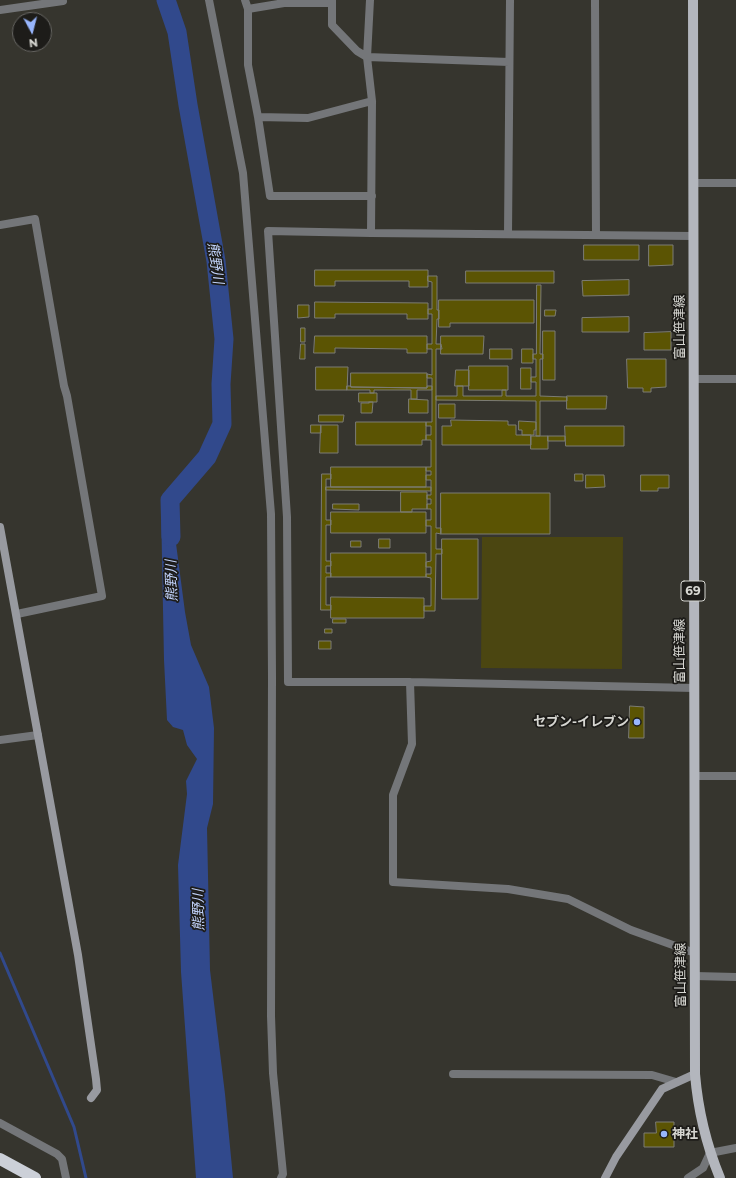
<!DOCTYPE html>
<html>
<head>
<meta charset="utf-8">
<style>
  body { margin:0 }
  #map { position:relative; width:736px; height:1178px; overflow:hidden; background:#36352e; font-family:Montserrat,sans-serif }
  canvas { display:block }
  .north { position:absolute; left:12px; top:12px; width:40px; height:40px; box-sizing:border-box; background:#1d1c19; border:1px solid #676663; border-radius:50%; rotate:173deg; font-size:11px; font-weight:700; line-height:16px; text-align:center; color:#d6d6d1 }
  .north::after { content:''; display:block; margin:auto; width:14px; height:18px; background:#98b6fd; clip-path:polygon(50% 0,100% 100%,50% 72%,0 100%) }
</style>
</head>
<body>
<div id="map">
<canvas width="736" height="1178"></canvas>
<div class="north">N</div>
</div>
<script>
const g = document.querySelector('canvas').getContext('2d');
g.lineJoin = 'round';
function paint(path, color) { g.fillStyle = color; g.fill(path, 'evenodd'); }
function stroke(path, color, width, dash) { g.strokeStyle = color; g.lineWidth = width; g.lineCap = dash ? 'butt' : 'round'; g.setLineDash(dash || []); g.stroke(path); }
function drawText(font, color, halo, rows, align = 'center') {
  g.font = font + ' Montserrat,"Noto Sans JP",sans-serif'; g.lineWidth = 3.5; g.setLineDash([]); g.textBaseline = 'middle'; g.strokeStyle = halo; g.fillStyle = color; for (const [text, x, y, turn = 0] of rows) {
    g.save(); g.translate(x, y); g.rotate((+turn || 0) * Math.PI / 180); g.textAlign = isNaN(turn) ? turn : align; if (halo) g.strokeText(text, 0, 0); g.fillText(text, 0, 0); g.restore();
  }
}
paint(new Path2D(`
  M482,537H623L622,669L481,668Z`), '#4b4611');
paint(new Path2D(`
  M161,507L172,513L185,612L191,645L209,687L214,728L213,804L207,828L210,970L225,1094L233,1178H196L181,972L178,865L187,794L186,781L197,759L187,745L183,730L173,727L167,720L164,660Z`), '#31498c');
stroke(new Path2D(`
  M0,953L74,1127L86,1178`), '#31498c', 3);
stroke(new Path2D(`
  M166,0L177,32L188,105L216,261L224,339L221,384L222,424L207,457L170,500L171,537`), '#31498c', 19);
const building = new Path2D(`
  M584,245H639V260H584Z
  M649,245H673V265L649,266Z
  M315,270H428V287H409V281H335V286H315Z
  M466,271H554V283H466Z
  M428,276H437V310H439V319H437L436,344H441L442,349H436V528H441V534L436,533V549H442V554H436L435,611H424V606H431V578L426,577V574H431V567H426V562L431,561V526H426V520H431V509H427V504H431V499H427V495H431V480H426V475H431V471H426V467H431V440H426V435H431V426H426V422H432V378H427V374L432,375V349H427V344H432V314H428V309H432V282L428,281Z
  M629,280V295L583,296L582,281Z
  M537,285H541L540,354H543V359H540V396L567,397V401H540V436H536V401L436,400V396H457V386H463V396H502V390H506V396H536V382H531V377H536V359H533V354H536Z
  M439,300H534V323H450V327H439Z
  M315,302L428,303V319H407V314H335V318H315Z
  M298,305H309V317L298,318Z
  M545,310H556L555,316H545Z
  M629,317V332H582V318Z
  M301,328H305V342H301Z
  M543,331H555V380H543Z
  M671,332V350H644V333Z
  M315,336H427V353H407V349L335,348V353H314Z
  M441,336H484L483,354H441Z
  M301,344H305V359H300Z
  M490,349H512V359H490Z
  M522,349H533V363H522Z
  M627,359H666V387L651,388V392H643V388H628Z
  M469,366H508V390H469Z
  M316,367H348L347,390H316Z
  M521,368H531V389H521Z
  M456,370H469V386H455Z
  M351,373H427V388L351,387Z
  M347,386H351V387L427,388V386H432V390H417V399H411V390H374V393H370V390H347Z
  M359,393H377V402H359Z
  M567,396H607L606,409H567Z
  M409,399L428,400V413H409Z
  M369,402H373L372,413H361V403H369Z
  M439,404H455V418H439Z
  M319,415H344L343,422H319Z
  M451,420L508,421V425H516V435H531V445H442V426H451Z
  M519,421L536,422V430H534V435H522V430H519Z
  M356,422H426V440H422V445H356Z
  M311,425H321V433H311Z
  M321,425H338V453H320Z
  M565,426H624V446H566Z
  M531,436H548V449H531Z
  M548,436H565V441H548Z
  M331,467H426V487H331Z
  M322,474H331V479H326V520H331V525H326V561H331V566H326V573H331V577H326V605H331V610H321Z
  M575,474H583V481H575Z
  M586,475H604L605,487L586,488Z
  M641,475H669V488H658V491H641Z
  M326,487H431V491L326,490Z
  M401,492H427V509H412V512H401Z
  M441,493H550V534H441Z
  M333,504H359V510L333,509Z
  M331,512H426V533H331Z
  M379,539H390V548H379Z
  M442,539H478V599H442Z
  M351,541H361V547H351Z
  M331,553H426V577H331Z
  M331,597L424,598V618H331Z
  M333,619H346V623H333Z
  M325,629H332V633H325Z
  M319,641H331V649H319Z
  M630,706L644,707V738H629Z
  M656,1122H674V1147H644V1133H656Z`);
paint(building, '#5b5403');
stroke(building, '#7c7c74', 1);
stroke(new Path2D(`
  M209,0L243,173L271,514L272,677L271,1016L273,1073L283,1174L281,1178
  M245,0L248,9
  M332,0V25L357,51L367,57L509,62
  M370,0L367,57L372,101L371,233
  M595,0L596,235
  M332,3H284L248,9V65L258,117L270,196H372
  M0,10L63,1
  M258,117L308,118L372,101
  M693,183H736
  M0,225L35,219L64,386L67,396L102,596L17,614
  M508,234L510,0
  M693,236L371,233L268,231L287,517L288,682H410L694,688
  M693,379H736
  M410,682L412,744L393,795V882L508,889L568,899L631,930L695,953
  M0,740L38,735
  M694,776H736
  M695,976L736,977
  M453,1074L652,1075L676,1082
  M0,1123L57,1154L62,1159L66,1178
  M688,1178L703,1168L710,1153L736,1148`), '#747679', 8);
stroke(new Path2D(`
  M0,527L78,955L96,1079L97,1090L91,1098
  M605,1178L616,1157L662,1089L695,1074`), '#989aa0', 8);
stroke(new Path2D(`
  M693,0L695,1074C698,1110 706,1144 720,1178`), '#b3b6bd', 10);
stroke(new Path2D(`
  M0,1159L35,1178`), '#ccd0d8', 12);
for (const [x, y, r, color] of [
  [637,722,4,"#98b6fd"],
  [664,1134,4,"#98b6fd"]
]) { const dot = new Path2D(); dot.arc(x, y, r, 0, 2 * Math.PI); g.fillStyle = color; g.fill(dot); stroke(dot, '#1d1c19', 1.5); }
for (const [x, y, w] of [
  [693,591,24]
]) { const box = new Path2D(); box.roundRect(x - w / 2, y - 10, w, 20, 3); g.fillStyle = '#1d1c19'; g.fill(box); stroke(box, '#d6d6d1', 1); }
drawText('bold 12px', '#d6d6d1', null, [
  ["69",693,591]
]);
drawText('13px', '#d6d6d1', '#1d1c19', [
  ["富山笹津線",680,327,-90],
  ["富山笹津線",680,651,-90],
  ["富山笹津線",681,975,-90]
]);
drawText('bold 13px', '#d6d6d1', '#1d1c19', [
  ["セブン-イレブン",629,722],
  ["神社",672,1134,"left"]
], 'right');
drawText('italic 14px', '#c3d4fc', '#1d1c19', [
  ["熊野川",215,263,82],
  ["熊野川",172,581,-92],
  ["熊野川",199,910,-91]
]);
</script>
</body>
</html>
